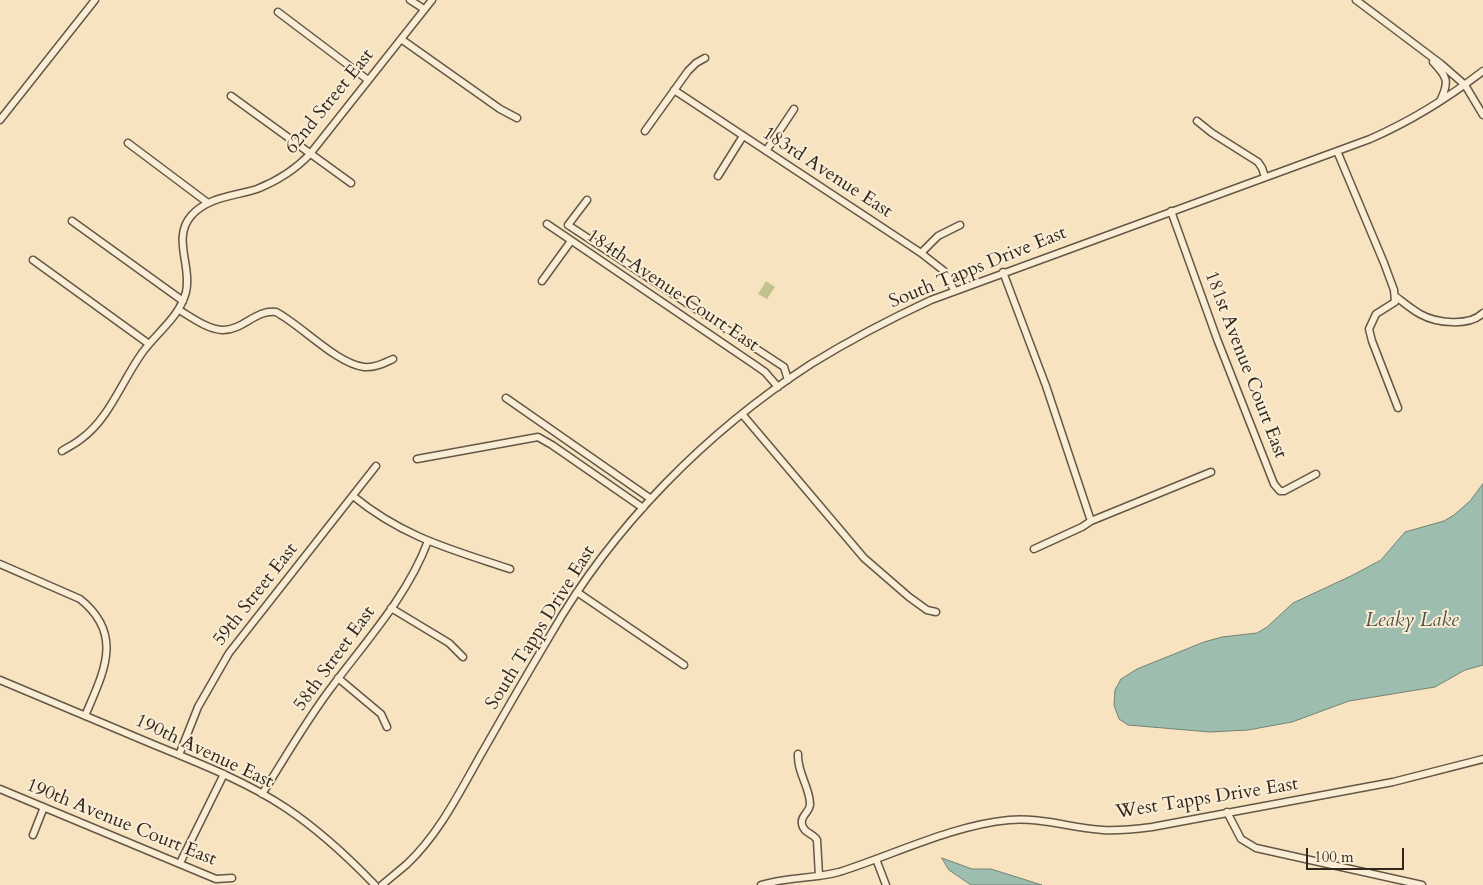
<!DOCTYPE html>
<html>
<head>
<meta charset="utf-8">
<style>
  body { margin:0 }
  #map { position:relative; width:1483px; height:885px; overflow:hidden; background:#f8e3c0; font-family:Cardo,serif }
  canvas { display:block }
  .scale { position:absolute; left:1306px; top:848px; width:98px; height:22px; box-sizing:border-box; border:2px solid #31281d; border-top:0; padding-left:6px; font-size:15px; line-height:18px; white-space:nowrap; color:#31281d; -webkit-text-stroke:4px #faedd6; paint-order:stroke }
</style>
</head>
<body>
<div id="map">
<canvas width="1483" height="885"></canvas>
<div class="scale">100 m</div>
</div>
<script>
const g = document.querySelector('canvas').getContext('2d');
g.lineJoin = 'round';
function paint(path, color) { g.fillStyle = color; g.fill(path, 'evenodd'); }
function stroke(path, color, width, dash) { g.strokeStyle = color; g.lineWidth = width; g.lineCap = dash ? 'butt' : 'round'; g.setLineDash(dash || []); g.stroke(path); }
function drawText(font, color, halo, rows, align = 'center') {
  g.font = font + ' Cardo,serif'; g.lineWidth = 4; g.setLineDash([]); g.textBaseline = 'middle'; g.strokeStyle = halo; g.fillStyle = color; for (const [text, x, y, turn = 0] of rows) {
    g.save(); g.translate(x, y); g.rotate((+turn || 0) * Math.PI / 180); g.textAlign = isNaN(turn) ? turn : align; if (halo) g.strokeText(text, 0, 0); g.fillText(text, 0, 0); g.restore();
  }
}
paint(new Path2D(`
  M766,281L775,287L767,299L758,294Z`), '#c3c28e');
const water = new Path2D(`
  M1483,484V665L1465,670L1435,687L1349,701L1292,722L1248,730L1210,732L1128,725L1119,719L1114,705L1115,690L1121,679L1137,669L1204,642L1222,637L1257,633L1267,627L1293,603L1353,575L1381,560L1405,532L1444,521L1454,515L1470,501Z
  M942,858L972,869H991L1042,885H971L949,870Z`);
paint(water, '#9dbeaf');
stroke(water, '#728275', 1);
const minor = new Path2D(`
  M410,0L424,9
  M1356,0L1441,64L1465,85L1483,115
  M278,12L368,80
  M401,39L500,109L517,118
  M1433,62C1447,77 1450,81 1440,101
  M674,90L921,253L944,271L954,290
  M231,96L351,183
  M0,120L95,0
  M1197,121L1212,133L1258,162L1262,168L1265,177
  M645,131L688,71L696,63L705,58
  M128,143L208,203
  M766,151L794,109
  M1337,151L1384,263L1394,290L1395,302L1376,314L1369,329L1372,341L1398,408
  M718,176L743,136
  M587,200L568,225L784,367L788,380
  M1171,211L1217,339L1274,484L1280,491H1284L1316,474
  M72,221L183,301
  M547,224L755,365L765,372L778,387
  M921,253L938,236L960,225
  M33,260L149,344
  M1003,272L1046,386L1091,521
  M542,281L571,241
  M1395,296C1403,302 1411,309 1420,314C1436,323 1469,327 1483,313
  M179,310C191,317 207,329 222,330C242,331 256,309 276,312C301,325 337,364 364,367C375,368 384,363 393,359
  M506,398L651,499
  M742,414L864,558L909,597L927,610L936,612
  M62,451C68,447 75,444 81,439C109,419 122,381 142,353C157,332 179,318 186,292C192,266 172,238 191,216C207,197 235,196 257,189C277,181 295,170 310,154L432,0
  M417,459L538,437L552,445L643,508
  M353,496C403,537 450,549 510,569
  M1034,549L1082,527L1091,521L1211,472
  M0,564L80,599C125,635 103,673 85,716
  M577,592L684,665
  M391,608L449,643L463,657
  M338,678L381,714L387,727
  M0,680C52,702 105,724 157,746C201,764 247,782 286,808C319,830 348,857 375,885
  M798,754C797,772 809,786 810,803C811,812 800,815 802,824C803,833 813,833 817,840L819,876
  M179,755L198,707L229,653L376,466
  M0,789L216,879L232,878
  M262,794C285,758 306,721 331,688C366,641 407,597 428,541
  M1227,812L1241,839L1256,848L1422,885
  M33,835L44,807
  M876,859L886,885
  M180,863L224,774
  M382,885C390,878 399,871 407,864C442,831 463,785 487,744C508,707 529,671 551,634C613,526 706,432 811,364C850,340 890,319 931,300L1370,139C1411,121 1448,98 1483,71
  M761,885C786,877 813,879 839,872C893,855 953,825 1009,820C1041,817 1071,828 1103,830C1119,831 1136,829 1152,827L1393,782L1483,759`);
stroke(minor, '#635746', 9);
stroke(minor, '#faedd6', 6);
drawText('19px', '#31281d', '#faedd6', [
  ["62nd Street East",330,102,-51],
  ["183rd Avenue East",827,173,33],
  ["South Tapps Drive East",978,268,-22],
  ["184th Avenue Court East",672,291,34],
  ["181st Avenue Court East",1245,365,69],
  ["59th Street East",256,595,-52],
  ["South Tapps Drive East",541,628,-58],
  ["58th Street East",335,659,-54],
  ["190th Avenue East",204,752,25],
  ["West Tapps Drive East",1207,799,-9],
  ["190th Avenue Court East",121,823,22]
]);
drawText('italic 20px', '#515549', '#faedd6', [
  ["Leaky Lake",1412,621]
]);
</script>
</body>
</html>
